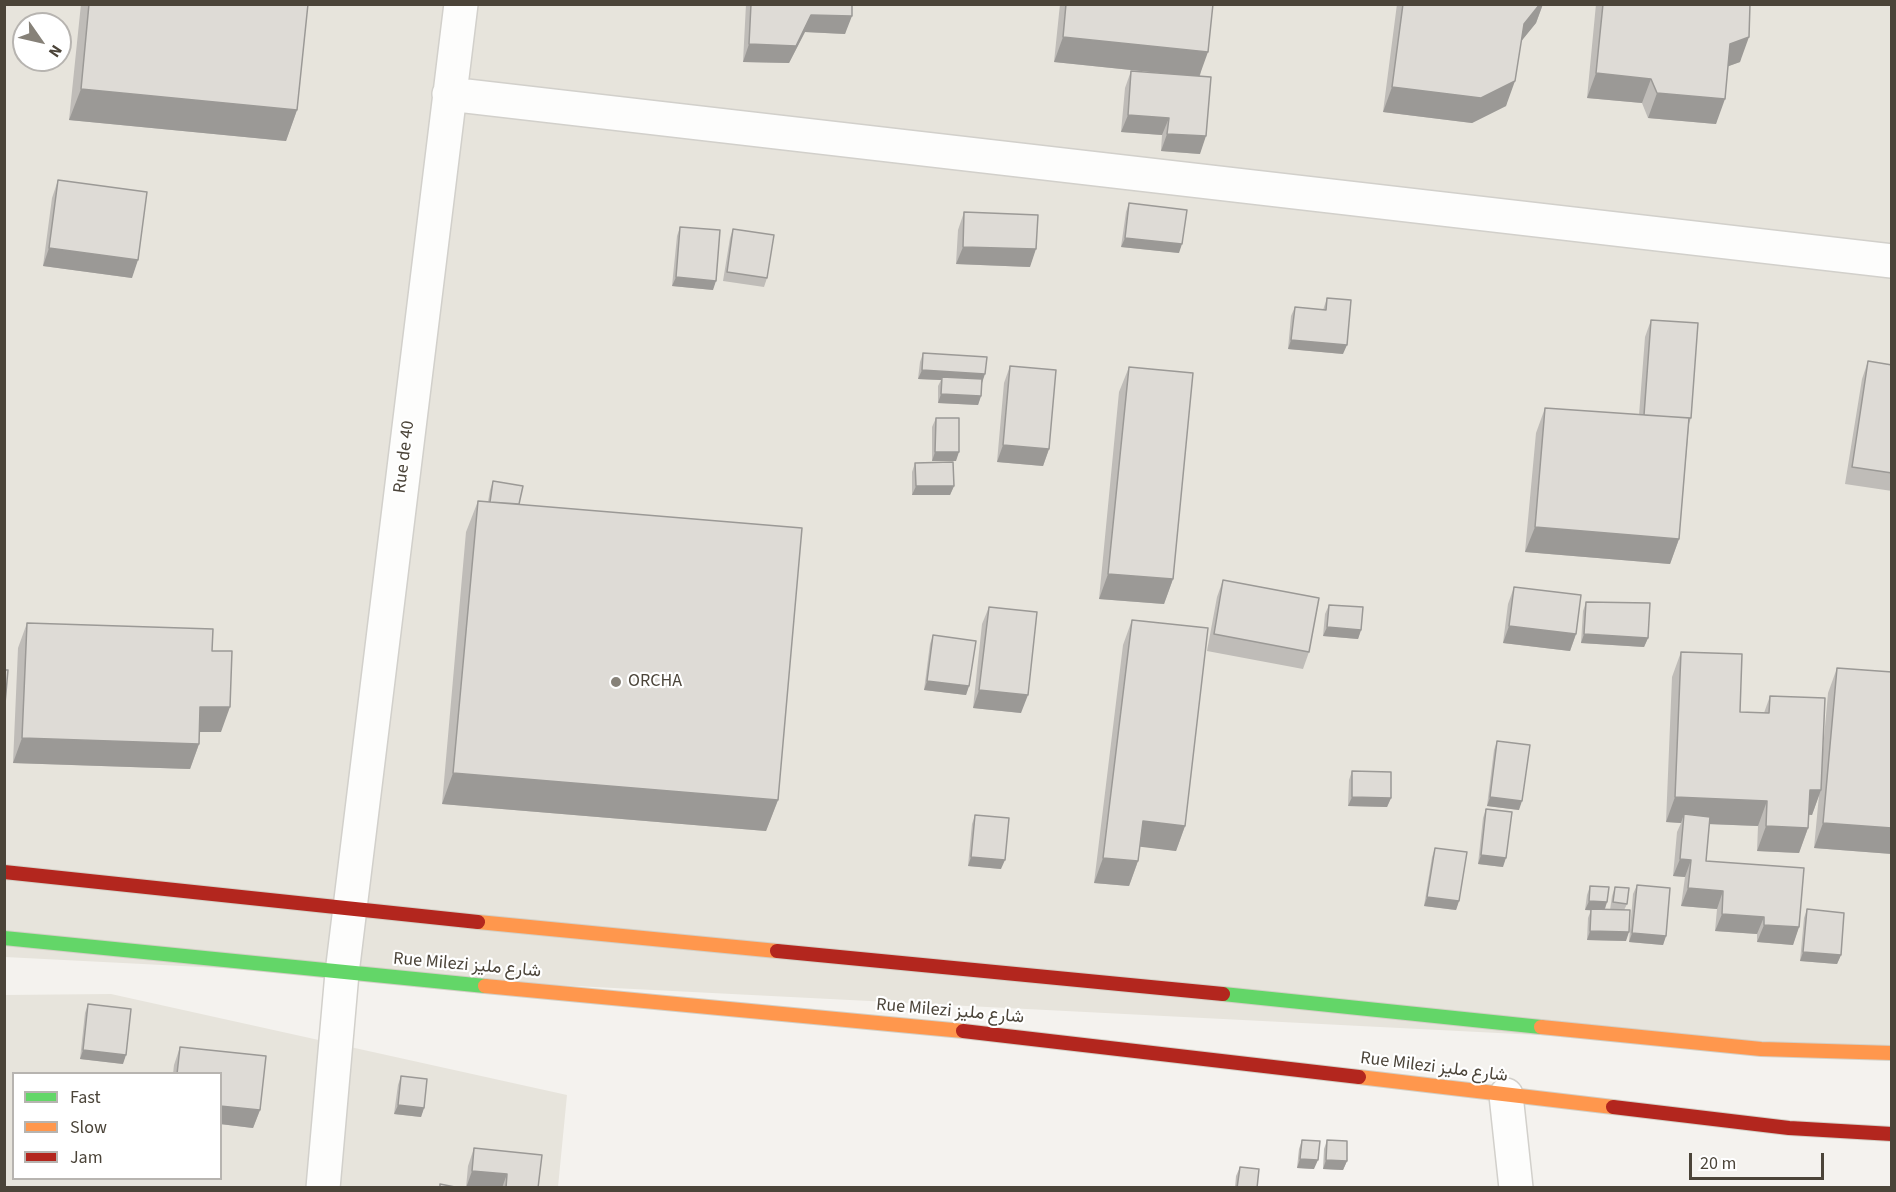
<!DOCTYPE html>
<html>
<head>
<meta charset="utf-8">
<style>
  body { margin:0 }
  #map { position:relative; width:1896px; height:1192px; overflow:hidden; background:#f4f2ee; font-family:"Source Sans 3",sans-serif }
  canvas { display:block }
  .frame { position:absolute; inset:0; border:6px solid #4b4439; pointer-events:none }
  .legend { position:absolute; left:12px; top:1072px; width:210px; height:108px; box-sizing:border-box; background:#fff; border:2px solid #b7b4b0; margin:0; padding:8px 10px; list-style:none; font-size:18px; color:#4b4439 }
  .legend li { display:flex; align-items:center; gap:12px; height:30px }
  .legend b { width:30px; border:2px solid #b7b4b0 }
  .north { position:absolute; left:12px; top:12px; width:60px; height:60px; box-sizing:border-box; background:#fff; border:2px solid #b7b4b0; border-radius:50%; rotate:124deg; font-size:16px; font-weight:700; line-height:24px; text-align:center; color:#4b4439 }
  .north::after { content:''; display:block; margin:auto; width:21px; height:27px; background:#868178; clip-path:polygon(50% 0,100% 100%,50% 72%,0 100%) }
  .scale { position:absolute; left:1689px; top:1153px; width:135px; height:27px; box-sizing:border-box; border:3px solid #4b4439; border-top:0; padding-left:8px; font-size:18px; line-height:21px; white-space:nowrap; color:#4b4439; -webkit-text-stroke:4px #fff; paint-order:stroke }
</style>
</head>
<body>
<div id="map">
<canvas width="1896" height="1192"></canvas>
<div class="frame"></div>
<ul class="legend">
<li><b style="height:8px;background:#63d668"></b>Fast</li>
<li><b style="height:8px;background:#ff974d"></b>Slow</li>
<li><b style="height:8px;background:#b3261e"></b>Jam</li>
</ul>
<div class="north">N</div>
<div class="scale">20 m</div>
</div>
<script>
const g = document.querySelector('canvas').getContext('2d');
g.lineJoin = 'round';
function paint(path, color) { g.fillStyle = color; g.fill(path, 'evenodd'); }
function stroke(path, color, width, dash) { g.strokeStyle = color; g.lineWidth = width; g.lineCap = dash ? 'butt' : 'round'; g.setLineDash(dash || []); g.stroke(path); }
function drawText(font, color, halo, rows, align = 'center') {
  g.font = font + ' "Source Sans 3",Vazirmatn,sans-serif'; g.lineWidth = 4.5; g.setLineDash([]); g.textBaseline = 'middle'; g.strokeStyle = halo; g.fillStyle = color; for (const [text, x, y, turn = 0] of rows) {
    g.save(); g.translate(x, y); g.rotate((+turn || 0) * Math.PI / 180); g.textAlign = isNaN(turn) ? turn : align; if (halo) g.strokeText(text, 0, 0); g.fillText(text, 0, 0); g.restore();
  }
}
paint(new Path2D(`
  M4,5H1891V1053L5,957ZM24,24H60V60H24Z
  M111,994L567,1095L558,1187H5L4,995ZM14,1074H220V1178H14Z`), '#e7e4dc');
const street = new Path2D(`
  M449,94L1892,261
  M1506,1095L1516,1188
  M323,1188L342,973L461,4`);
const fast = new Path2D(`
  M4,938L485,986
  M1223,994L1541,1027`);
const slow = new Path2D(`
  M478,922L777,951
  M485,986L963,1031
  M1541,1027L1761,1049L1892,1053
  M1359,1077L1613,1107`);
const jam = new Path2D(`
  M4,872L478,922
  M777,951L1223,994
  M963,1031L1359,1077
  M1613,1107L1789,1128L1892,1134`);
stroke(street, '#d2d0cb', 36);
stroke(fast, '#d3cfc5', 16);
stroke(slow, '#d3cfc5', 16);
stroke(jam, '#d3cfc5', 16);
stroke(street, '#fdfdfc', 33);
stroke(fast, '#63d668', 14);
stroke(slow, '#ff974d', 14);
stroke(jam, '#b3261e', 14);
paint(new Path2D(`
  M81,4H308L297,110L286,141L69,120Z
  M746,4H852L845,34L805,32L789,63L743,62Z
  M1060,4H1213L1200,76V154L1161,151L1162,135L1121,132L1125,88L1131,71L1170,74L1054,62Z
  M1397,4H1543L1536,23L1521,41L1506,106L1472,123L1383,112Z
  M1596,4H1750L1740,62L1728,66L1716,124L1648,118L1642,103L1587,98Z
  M58,180L132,278L43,266L52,198Z
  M1129,203L1179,253L1121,247L1126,212Z
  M964,212L1030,267L956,264L958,230Z
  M680,227L713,290L672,286L677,236Z
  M733,229L767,278L764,287L723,281L730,238Z
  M1327,298L1343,354L1288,349L1291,316L1295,307L1323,310Z
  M1651,320L1691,418L1689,424L1679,539L1670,564L1525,552L1536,433L1545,408L1639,415L1645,337Z
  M923,353L982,383L981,396L978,405L938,403V386L941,380L918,379L920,362Z
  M1868,361L1892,365V491L1845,484L1862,379Z
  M1010,366L1049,449L1043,466L997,462L1004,383Z
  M1129,367L1173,579L1164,604L1099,599L1119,392Z
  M936,418L956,461H932V427Z
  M915,463L954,486L950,495H912V472Z
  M493,481L519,504L778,800L766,831L442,804L466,532L478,501L488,502L490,490Z
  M1223,580L1309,652L1303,669L1207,651L1217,597Z
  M1514,587L1576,634L1570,651L1503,643L1508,604Z
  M1586,602L1648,638L1644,647L1581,643L1583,611Z
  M1329,605L1361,630L1358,639L1323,636L1325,614Z
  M989,607L1021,713L973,708L982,624Z
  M1132,620L1185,826L1176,851L1140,846L1138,861L1129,886L1094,883L1123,645Z
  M27,623L212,651L221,732H199V744L190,769L13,763L18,648Z
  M933,635L969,686L966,695L924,690L930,644Z
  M1681,652L1740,712L1764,713L1770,696L1823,749L1828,693L1837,668L1892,672V854L1814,848L1819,795L1812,815H1809L1808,828L1799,853L1757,851L1758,826L1709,824L1706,861L1799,927L1793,945L1757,942V934L1715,931L1717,909L1681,906L1685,877L1673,876L1677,832L1681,823L1666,822L1672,677Z
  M1497,741L1519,810L1487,806L1494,750Z
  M1352,771L1391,798L1387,807L1348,806L1349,780Z
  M1486,809L1503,867L1478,864L1483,818Z
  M975,815L1001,869L968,866L972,824Z
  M1435,848L1459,901L1456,910L1424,906L1432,857Z
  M1637,885L1666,936L1663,945L1629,942L1633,894Z
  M1590,886L1607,902L1605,909L1610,910L1612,896L1615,887L1627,904L1624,910L1626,941L1587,940L1588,918L1591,910H1585L1587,895Z
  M1807,909L1841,955L1837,964L1800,961L1804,918Z
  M88,1004L123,1064L80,1059L85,1013Z
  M180,1047L266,1056L260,1110L253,1128L220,1124V1074H173L174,1065Z
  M401,1076L424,1108L421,1117L394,1114L398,1085Z
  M1302,1140L1314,1169L1297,1168L1299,1149Z
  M1327,1140L1347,1161L1343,1170L1323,1169L1324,1149Z
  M474,1148L538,1188H466L468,1166Z
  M1240,1167L1257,1188H1235L1236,1176Z`), '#bfbcb8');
paint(new Path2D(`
  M1540,4H1543L1536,23L1515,49L1524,24Z
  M811,15L852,16L845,34L805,32L789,63L743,62L749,44Z
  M1063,37L1208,52L1199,77L1054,62Z
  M1749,37L1740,62L1721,69L1730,44Z
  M1596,73L1651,79L1642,103L1587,98Z
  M1515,81L1506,106L1472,123L1383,112L1392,87Z
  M81,89L297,110L286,141L69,120Z
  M1657,93L1725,99L1716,124L1648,118Z
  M1128,115L1169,118L1162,135L1121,132Z
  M1167,134L1206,136L1200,154L1161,151Z
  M1125,238L1182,244L1179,253L1121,247Z
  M963,247L1036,249L1030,267L956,264Z
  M49,248L138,260L132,278L43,266Z
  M676,277L716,281L713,290L672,286Z
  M1291,340L1347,345L1343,354L1288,349Z
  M922,370L985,374L982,383L942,380V377L941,380L918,379Z
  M941,394L981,396L978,405L938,403Z
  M1003,445L1049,449L1043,466L997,462Z
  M935,452H959L956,461H932Z
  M916,486H954L950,495H912Z
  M1535,527L1679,539L1670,564L1525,552Z
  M1108,574L1173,579L1164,604L1099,599Z
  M1509,626L1576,634L1570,651L1503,643Z
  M1327,627L1361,630L1358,639L1323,636Z
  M1584,634L1648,638L1644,647L1581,643Z
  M927,681L969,686L966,695L924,690Z
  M979,690L1028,695L1021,713L973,708Z
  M200,707H230L221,732H191Z
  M22,738L199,744L190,769L13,763Z
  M453,773L778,800L766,831L442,804Z
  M1810,790H1821L1812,815L1801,814Z
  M1352,797L1391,798L1387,807L1348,806Z
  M1490,797L1522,801L1519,810L1487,806Z
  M1675,797L1767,801L1758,826L1683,823L1684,814L1681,823L1666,822Z
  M1143,821L1185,826L1176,851L1134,846Z
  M1823,823L1892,828V854L1814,848Z
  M1766,826L1808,828L1799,853L1757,851Z
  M1481,855L1506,858L1503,867L1478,864Z
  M971,857L1005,860L1001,869L968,866Z
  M1103,858L1138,861L1129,886L1094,883Z
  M1680,859L1691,860L1685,877L1673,876Z
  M1688,888L1723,891L1717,909L1681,906Z
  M1427,897L1459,901L1456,910L1424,906Z
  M1589,901L1607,902L1604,911L1585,910Z
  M1722,914L1764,917L1757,934L1715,931Z
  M1764,925L1799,927L1793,945L1757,942Z
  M1590,931L1629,932L1626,941L1587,940Z
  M1632,933L1666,936L1663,945L1629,942Z
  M1803,952L1841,955L1837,964L1800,961Z
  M83,1050L126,1055L123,1064L80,1059Z
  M398,1105L424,1108L421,1117L394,1114Z
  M220,1106L260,1110L253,1128L220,1124Z
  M1300,1159L1318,1160L1314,1169L1297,1168Z
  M1326,1160L1347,1161L1343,1170L1323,1169Z
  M472,1171L507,1174L502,1188H466Z`), '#9b9996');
const building = new Path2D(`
  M89,4H308L297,110L81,89Z
  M751,4H852V16L811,15L796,46L749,44Z
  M1066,4H1213L1208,52L1063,37Z
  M1403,4H1540L1524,24L1515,81L1481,98L1392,87Z
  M1603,4H1750L1749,37L1730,44L1725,99L1657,93L1651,79L1596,73Z
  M1131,71L1211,77L1206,136L1167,134L1169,118L1128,115Z
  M58,180L147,192L138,260L49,248Z
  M1129,203L1187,210L1182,244L1125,238Z
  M964,212L1038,215L1036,249L963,247Z
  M680,227L720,230L716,281L676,277Z
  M733,229L774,235L767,278L727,272Z
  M1327,298L1351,300L1347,345L1291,340L1295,307L1326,310Z
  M1651,320L1698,323L1691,418L1644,415Z
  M923,353L987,357L985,374L922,370Z
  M1868,361L1892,365V473L1852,467Z
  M1010,366L1056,370L1049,449L1003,445Z
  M1129,367L1193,373L1173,579L1108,574Z
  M942,377L982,379L981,396L941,394Z
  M1545,408L1689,418L1679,539L1535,527Z
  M936,418H959V452H935Z
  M953,462L954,486H916L915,463Z
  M493,481L523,486L519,504L490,502Z
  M478,501L802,528L778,800L453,773Z
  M1223,580L1319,598L1309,652L1214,634Z
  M1514,587L1581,595L1576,634L1509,626Z
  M1586,602L1650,603L1648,638L1584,634Z
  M1329,605L1363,607L1361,630L1327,627Z
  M989,607L1037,612L1028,695L979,690Z
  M1132,620L1208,628L1185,826L1143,821L1138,861L1103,858Z
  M27,623L213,629L212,651H232L230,707H200L199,744L22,738Z
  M933,635L976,641L969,686L927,681Z
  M1681,652L1742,654L1740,712L1769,713L1770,696L1825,698L1821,790H1810L1808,828L1766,826L1767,801L1675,797Z
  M1837,668L1892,672V828L1823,823Z
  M4,670H8L4,715Z
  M1497,741L1530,745L1522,801L1490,797Z
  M1352,771L1391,772V798L1352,797Z
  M1486,809L1512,812L1506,858L1481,855Z
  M1684,814L1710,817L1706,861L1804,868L1799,927L1764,925V917L1722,914L1723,891L1688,888L1691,860L1680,859Z
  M975,815L1009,818L1005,860L971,857Z
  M1435,848L1467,852L1459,901L1427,897Z
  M1637,885L1670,888L1666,936L1632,933Z
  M1590,886L1609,887L1607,902L1589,901Z
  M1615,887L1629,888L1627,904L1613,902Z
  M1591,909L1630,910L1629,932L1590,931Z
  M1807,909L1844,913L1841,955L1803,952Z
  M88,1004L131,1009L126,1055L83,1050Z
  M180,1047L266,1056L260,1110L220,1106V1074H177Z
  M401,1076L427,1079L424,1108L398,1105Z
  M1302,1140L1320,1141L1318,1160L1300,1159Z
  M1327,1140L1347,1141V1161L1326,1160Z
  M474,1148L542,1155L538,1188H506L507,1174L472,1171Z
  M1240,1167L1259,1169L1257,1188H1237Z
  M440,1184L460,1188H440Z`);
paint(building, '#dedbd6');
stroke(building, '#9b9996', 1.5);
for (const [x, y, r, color] of [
  [616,682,6,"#868178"]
]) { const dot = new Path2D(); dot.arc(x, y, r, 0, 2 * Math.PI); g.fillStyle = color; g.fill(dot); stroke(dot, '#fff', 2); }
drawText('18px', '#4b4439', '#fff', [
  ["Rue de 40",405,457,-83],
  ["Rue Milezi شارع مليز",467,966,5],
  ["Rue Milezi شارع مليز",950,1012,5],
  ["Rue Milezi شارع مليز",1434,1068,7]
]);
drawText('18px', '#4b4439', '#fff', [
  ["ORCHA",628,682]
], 'left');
</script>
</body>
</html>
